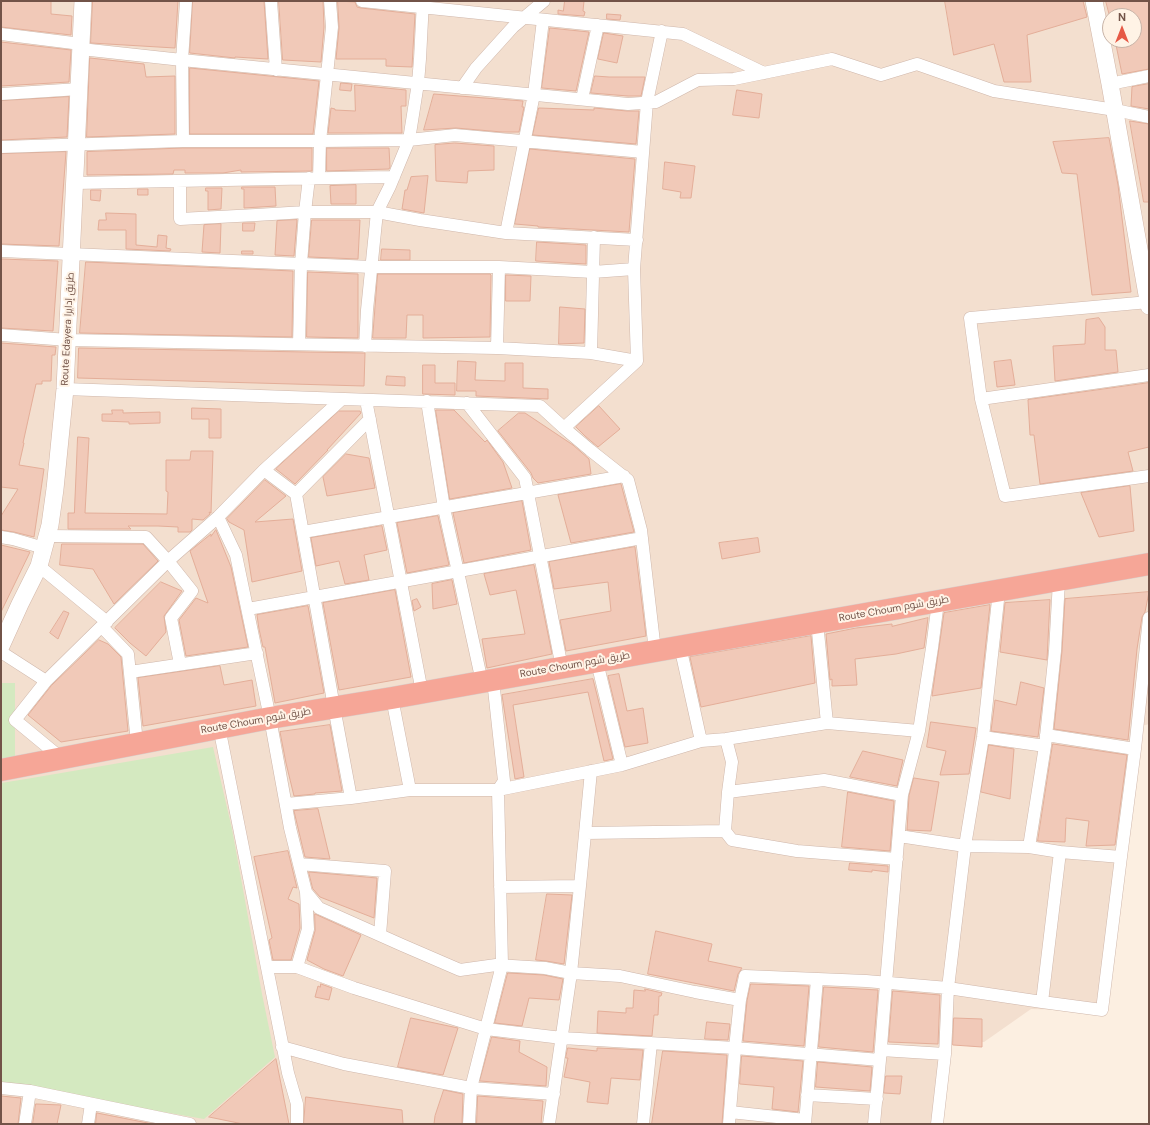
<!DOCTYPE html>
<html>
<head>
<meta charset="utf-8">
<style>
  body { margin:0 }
  #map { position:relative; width:1150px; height:1125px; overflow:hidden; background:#fcefe1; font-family:"DM Sans",sans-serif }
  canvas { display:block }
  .frame { position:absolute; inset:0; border:2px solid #725348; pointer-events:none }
  .north { position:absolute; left:1102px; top:8px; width:40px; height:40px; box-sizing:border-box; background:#fff3e6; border:1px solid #c7b3a7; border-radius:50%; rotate:0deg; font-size:11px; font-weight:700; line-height:16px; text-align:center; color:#725348 }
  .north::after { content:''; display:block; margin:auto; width:14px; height:18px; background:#e65946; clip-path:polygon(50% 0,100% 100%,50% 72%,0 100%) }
</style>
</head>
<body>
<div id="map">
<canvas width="1150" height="1125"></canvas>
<div class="frame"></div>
<div class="north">N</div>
</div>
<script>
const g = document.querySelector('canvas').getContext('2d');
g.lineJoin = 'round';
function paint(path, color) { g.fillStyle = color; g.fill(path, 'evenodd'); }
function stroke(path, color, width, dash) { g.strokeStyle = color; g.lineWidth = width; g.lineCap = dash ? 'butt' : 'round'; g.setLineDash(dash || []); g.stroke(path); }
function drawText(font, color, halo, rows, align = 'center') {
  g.font = font + ' "DM Sans",Cairo,sans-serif'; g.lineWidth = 4; g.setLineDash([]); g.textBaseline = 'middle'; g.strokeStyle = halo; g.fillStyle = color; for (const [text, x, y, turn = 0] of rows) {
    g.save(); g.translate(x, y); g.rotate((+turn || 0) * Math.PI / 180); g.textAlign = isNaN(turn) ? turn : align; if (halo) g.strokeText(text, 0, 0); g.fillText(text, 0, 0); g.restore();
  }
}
paint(new Path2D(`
  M1,1H1149V724L1142,726L1105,1011L1031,1009L984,1042H950L940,1124H1ZM1110,16H1134V40H1110Z`), '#f3dfcf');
paint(new Path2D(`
  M1,683H15V757L1,759Z
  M213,747L232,829L262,994L275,1057L204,1119L1,1084V783L26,779Z`), '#d4e9c0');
const building = new Path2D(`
  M1,1H51V14L72,16L71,35L1,27Z
  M93,1H178L175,48L91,43Z
  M193,1H264L268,59L235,57V58L190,53Z
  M279,1H323L324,27L321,62L283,60Z
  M338,1L355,2L357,7L361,8L415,14L412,67L386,66V59H336L339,28Z
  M565,1H584L583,11L585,12L584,16L558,14V10L563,11Z
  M945,1H1083L1087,17L1027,35L1031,82H1004L994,44L954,55Z
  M1106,1H1149V69L1122,74L1115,40H1134V16H1110Z
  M607,14L621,15L620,20L607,19Z
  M550,28L589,32L576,91L542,88Z
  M604,33L623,36L617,63L598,59Z
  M1,42L71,50L69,82L1,86Z
  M90,58L144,64L146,77L175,76V134L87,137Z
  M190,68L319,81L313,134H190Z
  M595,76L609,77H645L641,96H628L591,93Z
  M341,83L352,84L351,91L340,90Z
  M1149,84V109L1131,106L1132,87Z
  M355,85L406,90V106H401L402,133H328L331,108L335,109V110L355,111Z
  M737,90L762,94L759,118L733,115Z
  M434,94L523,101L522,107H524L519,132H502L456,128L424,130Z
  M69,97L67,137L1,140V101Z
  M539,108L594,110V108L627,111H639L636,144L533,135Z
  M1130,121L1149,124V202H1144Z
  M1109,138L1118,185L1131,292L1092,295L1077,174L1062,173L1053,142Z
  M455,143L494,146V170L468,171L467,183L436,181L435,145Z
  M183,148H312V171L241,172V170L223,173H185V170H174L173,174L87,175V152Z
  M327,148H389L390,167L389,169L327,171Z
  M530,149L635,159L629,232L538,227V226L515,224Z
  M66,152L59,246L1,244V154Z
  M665,162L695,166L691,198H680L681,192L663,189Z
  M428,176L424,213L402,209L405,190H407L411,177Z
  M356,185V204H331L330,186Z
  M242,187H275L276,206L244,208V189H242Z
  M206,188H222L221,209L208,210V191H206Z
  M138,189H148V195H138Z
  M91,190H101L100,201L91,200Z
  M106,213L136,214V245L157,247L158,235L167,236L166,248L171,249L170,251L126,249V230H98L99,220H106Z
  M297,220L294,256L275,255L277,221Z
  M312,220H360L358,259L309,257Z
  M243,223H255L254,231H243Z
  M221,224L220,253L202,252L204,225Z
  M537,242L586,245V264L536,261Z
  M382,249L410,250V260H381Z
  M242,251H253V254H242Z
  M1,259L58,261L53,331L1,328Z
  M86,262L293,271L292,337L80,333Z
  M308,272L358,274V338L307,337Z
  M378,274H490L491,275L490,337L423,338V315H407L406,338H373Z
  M506,275L531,276L530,301H506Z
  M560,307L585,309L584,343L559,344Z
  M1099,318L1105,327V350H1116L1118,372L1055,381L1053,346L1085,344L1086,320Z
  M1,343L56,347L55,355H52L51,381H42V384H36L23,443H24L19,465L44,469L34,537L14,532L1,530V516L18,489L1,487Z
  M79,348L363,353H365L364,386L78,378Z
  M1011,360L1015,385L997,387L994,362Z
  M458,361L476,362L475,380L505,381V363H523V388L548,389V399L476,396V391H457Z
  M423,365H435V383H455V395L423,394Z
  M387,376L405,377V386L386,385Z
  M1149,383V447L1128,452L1133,471L1040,484L1034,435H1030L1028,400Z
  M599,406L620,429L598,447L585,436L576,427Z
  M192,408L221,409V438H209V419H192Z
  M112,410H123V413L160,412V423L129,424V422L102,421V414H112Z
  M436,410H454L485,442L487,440L503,462L512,488L450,499Z
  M339,411H360L361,413L327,450H328L295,484L276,469Z
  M519,413H525L573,445L589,459L591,474L538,483L533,478L531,473L498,431Z
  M78,437L89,438L85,513L167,514L168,492L166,491V460H190L191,451H213L211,513L209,512L210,514L203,520L192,519V530L190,532H178V527L158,526H128L131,529H68V513H74Z
  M346,454L369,458L375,488L327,496L323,477Z
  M265,480L286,496L255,522L293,519L302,571L252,582L244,530L229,522L227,519Z
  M621,484L634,532L571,543L558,495Z
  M1130,486L1134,531L1099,537L1081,493Z
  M522,501L531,550L464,563L453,513Z
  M438,516L449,565L407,573L397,523Z
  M382,526L387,550L364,555L369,580L345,584L339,561L316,566L311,538Z
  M216,530L231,567L248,647L186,656L179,620L196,598L208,603L190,551L211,534V536Z
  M758,538L760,552L722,559L719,543Z
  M62,544H143L158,561L114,604L93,569L60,565Z
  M1,545L30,552L1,612Z
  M635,547L646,636L566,651L560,620L611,611L608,582L554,589L549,562Z
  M534,565L552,654L487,668L482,639L525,634L516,590L490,595L484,574Z
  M452,580L457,604L433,609L432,584Z
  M161,582L182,591L164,616L166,632L146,656L130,643L115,628Z
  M395,590L411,677L339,690L323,603Z
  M1149,592L1145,612L1142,617L1137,649L1128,740L1054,729L1062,651L1065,599Z
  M417,599L421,607L414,611L412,601Z
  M1050,600L1047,660L1000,652L1005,603Z
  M990,605L981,688L932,696L944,613Z
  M308,606L324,693L275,703L265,647H263L259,629L257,615Z
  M64,611L69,613L58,639L50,633Z
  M928,618L924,648L896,654L855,659L857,685L832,686V679L830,680L826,634L856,628L892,624V626Z
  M811,636L815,683L701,707L690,657Z
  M99,640L108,644L121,657L128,731L61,742L28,715L51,686Z
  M220,666L224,685L252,680L256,706L143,726L138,678Z
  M619,674L627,711L643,708L648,743L625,747L608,676Z
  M593,679L613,759L604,761L588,692L513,705L524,777L515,779L502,695Z
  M1021,682L1044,688L1038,737L991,731L995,700L1016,705Z
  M931,722L976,728L969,774L940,775L946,751L927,747Z
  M330,725L342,791L315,793V794L294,796L286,763L280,732Z
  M1053,744L1127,755L1115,845L1086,846L1089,821L1066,818L1065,842L1038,841Z
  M989,745L1014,749L1010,799L981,792Z
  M863,751L903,760L897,786L850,777Z
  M914,778L939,782L931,831L907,830L909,796Z
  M848,792L894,801L890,851L842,847Z
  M318,809L330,859L305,857L303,849L294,811Z
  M288,851L297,888L293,887L288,899L299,904L300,928L291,960H273L269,940L272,938L254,857Z
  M850,863L888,866V872L872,870V872L849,870Z
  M309,872L377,878L374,918L320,897L313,889Z
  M547,894L572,895L564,964L546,961L536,960Z
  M315,914L361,935L343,976L324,969L307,960L315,931Z
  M656,931L712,944L708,961L742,968L738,974L734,991L648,974Z
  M508,973L544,975L563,979L559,1000L529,998L522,1026L495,1023Z
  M321,984L332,988L329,1000L315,997L318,986L320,987Z
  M751,984L809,986L804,1046L743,1041L747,1001Z
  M824,987L878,990L873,1052L819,1047Z
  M645,989L662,993L661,996H659L658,1015H654L652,1036L597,1033L598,1011L626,1013V1008H633L634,990L645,991Z
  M893,991L940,995L938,1044L889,1042Z
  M411,1018L458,1028L443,1075L398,1067Z
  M954,1018L982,1019V1047L953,1045Z
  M707,1022L730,1024L728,1040L705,1039Z
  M492,1037L520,1041L519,1052L547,1067L546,1086L480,1081Z
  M568,1048L597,1051V1048L643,1050L640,1080L611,1078L608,1104L587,1102L590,1082L564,1077L568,1058H566Z
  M663,1051L727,1055L722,1124H652Z
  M742,1056L803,1061L798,1112L772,1109L774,1087L740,1084Z
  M276,1059L289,1124H243L209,1117Z
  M818,1062L872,1067L870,1091L816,1087Z
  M886,1076H902L900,1094L884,1093Z
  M444,1090L463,1094L462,1124H434L435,1116Z
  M1,1096L21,1098L18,1124H1Z
  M478,1096L543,1101L541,1124H477Z
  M306,1097L402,1110L403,1124H304Z
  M36,1104L61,1105L57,1124H33Z
  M97,1113L153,1124H96Z`);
paint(building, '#f1c9b8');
stroke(building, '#e4ae99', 1);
const street = new Path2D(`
  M271,1L276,70
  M362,1L683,34L764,73
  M1,34L81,44
  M81,49L182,60L628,104L656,102L698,80L734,79L832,59L881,75L917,64L994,91L1115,110L1149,117
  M1110,84L1149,76
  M462,88L476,68L513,27L544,1
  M1,94L79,89
  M582,99L598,25
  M183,141L182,60L186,1
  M1,147L183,141H320L409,140L455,135L643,152
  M319,178L320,141L332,27L330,1
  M180,181V219L256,215L305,212L309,178
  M75,183L276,179L394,177
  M506,233L534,94L543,20
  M1,251L372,267H499L593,272L634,269L647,102L662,31
  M1149,302L970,318L981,399L1149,375
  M1,335L68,340L497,348L591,353L637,361L634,269
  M299,344L301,264L305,212H377L420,220L506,233L637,240
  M365,346L367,310L377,212L390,186L409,140L418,83L420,59L423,1
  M497,348L499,267
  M591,353L594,237
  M65,389L540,406L564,428L590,450L628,480L641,530L655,651
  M981,399L1005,496L1149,476
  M366,400L422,692
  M427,401L444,508L482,682
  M467,403L525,478L562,668
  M564,428L637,361
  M264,470L296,494L334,707L351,798L410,790
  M296,494L370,419
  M218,517L236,555L270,718L290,828L306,892L319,908L402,945L460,970L496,965L545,968L571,973L620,976L695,992L740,1000
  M303,532L624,476
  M47,536L146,537L168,561L192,591L171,618L180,664
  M1,537L13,539L44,548
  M39,566L107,622
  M248,609L642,538
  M102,627L128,654L137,743
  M1,652L46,681
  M130,672L257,653
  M392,698L410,790H498L622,765L597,662
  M827,723L919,731L932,648L938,602
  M219,727L288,1073L297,1104V1124
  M1046,735L1135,749
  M983,737L1045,746
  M726,739L732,762L728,792L824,780L902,795L919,731
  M701,741L726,739L827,723L817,622
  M61,758L15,720L46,681L168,561L218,517L264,470L342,399
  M622,765L701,741L680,646
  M286,804L351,798
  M725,831L728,792
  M585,833L725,831L732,840L797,851L897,859
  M899,836L965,846L1029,847
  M1060,852L1121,857L1135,749L1149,618
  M299,864L385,871L380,935
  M500,887L580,886L591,771
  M267,967H297L308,929L306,892
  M297,967L354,988L486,1029L562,1038L735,1048L880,1060L886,983L902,795
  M1042,1002L1102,1010L1121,857
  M282,1047L344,1064L471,1088L502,965L498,790L504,781L493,680
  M881,1050L945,1054
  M1,1088L30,1091L190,1124
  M807,1095L877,1099
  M730,1112L805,1120
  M25,1124L30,1091
  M88,1124L91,1104
  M469,1124L471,1088L554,1094
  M549,1124L571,973L580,886
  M643,1124L651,1043
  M729,1124L735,1048L740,1000L745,976L866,981L948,988L1042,1002L1060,852L1029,847L1045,746L1055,651L1059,581
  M805,1124L817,979
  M874,1124L880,1060
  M937,1124L945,1054L948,988L965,846L983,737L999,591`);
const secondary = new Path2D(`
  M1094,1L1110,84L1149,306
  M1,646L20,604L39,566L50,525L55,489L65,389L83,1`);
const highway = new Path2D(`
  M1,770L270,718L392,698L655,651L1149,564`);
stroke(street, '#cfb7ab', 13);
stroke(secondary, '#d2b6a8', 18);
stroke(highway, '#d8cfcc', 23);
stroke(street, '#fff', 12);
stroke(secondary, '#fff', 17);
stroke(highway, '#f6a697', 22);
drawText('10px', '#725348', '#fff3e6', [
  ["Route Edayera طريق إدايرا",68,329,-87],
  ["Route Choum طريق شوم",894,609,-10],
  ["Route Choum طريق شوم",575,665,-10],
  ["Route Choum طريق شوم",256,721,-10]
]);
</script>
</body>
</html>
